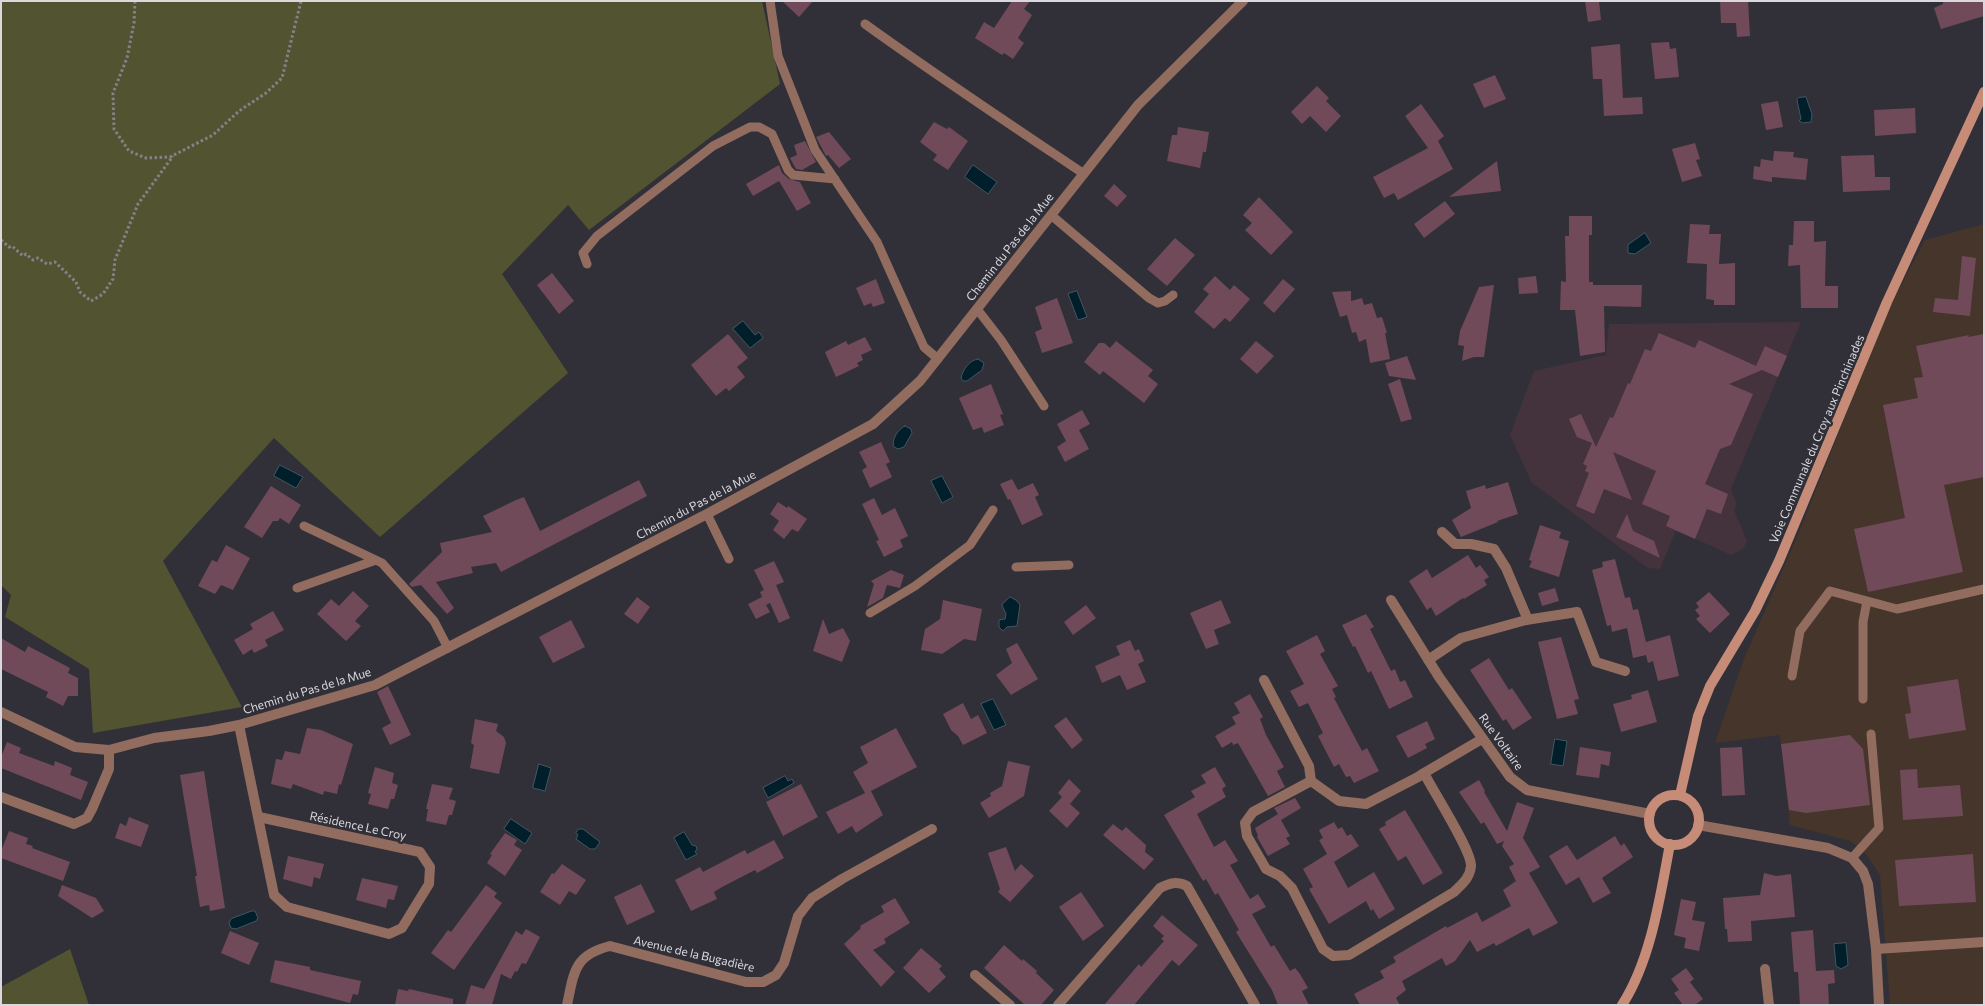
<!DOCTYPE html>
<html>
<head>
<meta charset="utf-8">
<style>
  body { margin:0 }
  #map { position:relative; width:1985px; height:1006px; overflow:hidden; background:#313038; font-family:Commissioner,sans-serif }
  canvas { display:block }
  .frame { position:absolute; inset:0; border:2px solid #d9d8de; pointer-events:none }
</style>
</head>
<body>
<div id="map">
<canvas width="1985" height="1006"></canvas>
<div class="frame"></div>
</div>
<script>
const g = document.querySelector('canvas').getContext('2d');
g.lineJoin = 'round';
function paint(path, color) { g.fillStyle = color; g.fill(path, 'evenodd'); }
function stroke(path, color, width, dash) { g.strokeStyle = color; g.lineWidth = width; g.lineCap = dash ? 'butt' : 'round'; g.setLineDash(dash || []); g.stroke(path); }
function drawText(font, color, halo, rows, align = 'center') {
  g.font = font + ' Commissioner,sans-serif'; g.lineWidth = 5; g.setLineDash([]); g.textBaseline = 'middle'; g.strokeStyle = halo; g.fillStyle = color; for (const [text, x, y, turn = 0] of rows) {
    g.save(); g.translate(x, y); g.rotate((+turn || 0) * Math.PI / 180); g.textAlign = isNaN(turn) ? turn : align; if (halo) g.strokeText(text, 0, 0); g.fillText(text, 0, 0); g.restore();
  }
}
paint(new Path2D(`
  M1984,224V1005H1890L1880,875L1866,854L1850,841L1790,825L1780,735L1715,743L1743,661L1800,530L1887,312L1925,240Z`), '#45352a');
paint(new Path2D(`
  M1801,322L1731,489L1737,504L1734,510L1747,541L1743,549L1731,555L1676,530L1660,569L1648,568L1532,483L1510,435L1534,371L1606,355L1609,324Z`), '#44333d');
paint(new Path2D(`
  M1,1H762L780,84L589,230L568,205L502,274L568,373L380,537L274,438L163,561L242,707L93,733L89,669L5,617L11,595L1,585Z
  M70,949L89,1005H1V987Z`), '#525431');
const water = new Path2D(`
  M1806,97L1812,114L1811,122L1803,123L1799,121L1801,119L1797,100L1798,98Z
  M973,165L997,182L988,194L965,177Z
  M1645,233L1651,243L1635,254L1628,253V245Z
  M1077,291L1087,317L1078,320L1068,294Z
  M743,321L755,335L759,332L763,338L750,348L733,329Z
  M978,359L984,363L982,370L967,381H963L961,378C963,369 970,360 978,359Z
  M905,426L911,429L912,433L904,447L898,449L894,447C891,440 898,429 905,426Z
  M280,465L303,477L296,488L274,476Z
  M942,476L953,497L942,503L931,481Z
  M1010,597L1016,600L1020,605L1017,626L1007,627L1003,631L999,627V620L1005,619L1006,614L1002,605Z
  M993,699L1006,725L994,730L981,704Z
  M1555,739L1567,741L1563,766L1551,764Z
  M539,764L551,768L545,791L533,788Z
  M785,776L788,781L792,779L794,783L768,798L763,788Z
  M511,819L532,833L525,844L504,829Z
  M579,829H583L600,842L595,849H590L576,839L578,835L576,833Z
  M684,832L692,845L696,846L697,849L695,852L697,854L686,860L674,838Z
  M252,911H255L258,918L256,921L236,929L231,928L229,923L231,919Z
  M1846,943L1848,965L1841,969L1836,966L1834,944Z`);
paint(water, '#001f2b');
stroke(water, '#415661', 1);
paint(new Path2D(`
  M782,1H813L799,17Z
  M1012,1H1030L1024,9L1032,15L1018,38L1024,43L1013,59L1004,53L1002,55L975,38L984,22L994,28Z
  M1585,1H1599L1601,20L1588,22Z
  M1720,1H1748L1750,36L1737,37L1736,23H1721Z
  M1943,1H1984V16L1941,29L1934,8L1943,4Z
  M1669,42L1670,49L1676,48L1679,77L1655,79L1651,43Z
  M1620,44L1623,98L1642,97L1643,114L1604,116L1602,79H1593L1591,47Z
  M1495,75L1506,99L1484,108L1473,84Z
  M1317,86L1329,98L1326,101L1341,116L1326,132L1310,116L1302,124L1291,112Z
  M1778,101L1783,127L1766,130L1761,104Z
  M1421,104L1444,136L1438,141L1453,169L1398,200L1394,193L1384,198L1373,177L1428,148L1405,116Z
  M1915,108L1916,133L1875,136L1874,110Z
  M934,122L947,129L949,127L968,141L948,170L933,160L937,155L920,142Z
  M1178,127L1209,132L1206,152H1203L1200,168L1167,161L1172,135H1177Z
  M829,132L851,159L839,168L828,155L826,156L816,137Z
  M805,141L816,162L802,170L796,169L790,158L797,155L794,145Z
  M1695,143L1700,159L1696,160L1702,176L1682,182L1672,149Z
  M1774,151L1794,152L1793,157L1808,159L1806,180L1772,177V182L1753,179L1754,166L1760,167L1761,159L1773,161Z
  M1874,155L1875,177H1890V190L1843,192L1841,156Z
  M1497,161L1501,191L1449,197Z
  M779,165L782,173L789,179L800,182L811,203L797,211L779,181L753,196L746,184Z
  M1114,184L1127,196L1117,207L1104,196Z
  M1259,197L1293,232L1271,255L1245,230L1252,223L1243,215Z
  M1445,201L1455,214L1424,238L1414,224Z
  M1569,216H1592V235H1589V282H1593V285H1642L1641,307L1604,306L1605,352L1580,356L1575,310H1560L1561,281L1566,282L1565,236H1569Z
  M1794,221H1814V242L1826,241L1825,286H1838V308H1801L1800,265L1788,266L1789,245H1793Z
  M1690,224L1710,225L1709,234H1721L1719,264L1735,263V305H1714V300L1706,299L1707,264L1687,263Z
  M1175,238L1195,255L1167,286L1147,269Z
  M1962,256L1976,258L1970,316L1933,312L1935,298L1958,300Z
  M552,273L574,301L559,314L537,285Z
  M1215,276L1230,290L1234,285L1250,299L1230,322L1225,318L1214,329L1194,312L1209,294L1203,289Z
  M1536,276L1538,293L1519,294L1518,278Z
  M876,279L885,303L873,307L871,303L864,306L856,288Z
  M1283,279L1295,289L1274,313L1263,303Z
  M1494,285L1484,357H1474L1462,361L1464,346L1458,345L1460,331L1479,287Z
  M1351,291V301L1362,298L1364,305L1372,303L1377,318L1382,317L1387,333H1385L1390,359L1370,363L1366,339L1359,342L1356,332L1352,333L1347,315L1340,317L1332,292Z
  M1057,298L1073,343L1042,353L1035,332L1042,329L1035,307Z
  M1659,333L1695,348L1699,340L1756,366L1765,346L1787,356L1778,377L1762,370L1729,384L1753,394L1731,445L1720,449L1705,484L1728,494L1721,514L1707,509L1695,539L1666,526L1670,516L1642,504L1656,471L1613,452L1632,500L1604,489L1594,514L1576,506L1589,473L1585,471L1587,466L1583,464L1592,443L1577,437L1569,419L1581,414L1596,447L1610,417L1613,418L1628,383L1630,384L1645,349L1651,351Z
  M728,334L748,358L737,367L745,377L729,391L726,388L716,396L691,365Z
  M1984,334V477L1944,485L1963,572L1868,592L1854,529L1905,518L1883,405L1918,398L1914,378L1923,377L1916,346L1969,335L1968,337Z
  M865,337L872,350L861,355L863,360L857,363L859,366L836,377L825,352L846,341L848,345Z
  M1116,341L1153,370L1148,376L1158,384L1144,403L1103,371L1100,375L1084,362L1099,343H1104L1110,348Z
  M1256,341L1274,356L1257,374L1240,359Z
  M1407,356L1416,380L1389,376L1385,363Z
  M1400,379L1412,419L1401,422L1388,384Z
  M991,384L1003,414L1000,415L1004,425L984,433L982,427L973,430L959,398Z
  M1082,410L1090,424L1079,430L1089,449L1065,462L1057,447L1066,441L1057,424Z
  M881,442L890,462L886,464L892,477L870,488L862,470L867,467L859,452Z
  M1012,479L1018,490L1033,483L1039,495L1035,497L1043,515L1022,525L1010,499L1008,500L1000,484Z
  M639,480L647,496L501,572L496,563L471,567L473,573L436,582L454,608L447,614L421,585L412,587L409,584L442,552L440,543L492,532L483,516L516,500L524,497L540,531Z
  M1508,482L1518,514L1497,521L1498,522L1461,537L1452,520L1471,508L1466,491L1485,485L1486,489Z
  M271,486L301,505L289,524L280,518L278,521H273L262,538L244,527Z
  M874,498L882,515L895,508L908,536L900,540L903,547L884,557L876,541L879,540L862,504Z
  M778,502L787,508L788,506L807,519L798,532L792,529L784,539L773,530L779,521L770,514Z
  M1627,514L1633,531L1654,541L1660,558L1616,537Z
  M1540,525L1561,532L1559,538L1569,541L1559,577L1529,567L1532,561L1529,560Z
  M226,545L250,558L233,590L221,585L215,594L198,586L212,560L217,562Z
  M1468,555L1476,568L1480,565L1489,577L1484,580L1487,585L1464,599L1463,598L1436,616L1431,607L1427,610L1409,581L1427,569L1432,578Z
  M1615,559L1625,598L1630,597L1633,610L1638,609L1646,642L1670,635L1679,676L1658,681L1653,661L1648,663L1646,655L1633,658L1627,628L1612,632L1611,625L1607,626L1592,570L1603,567L1602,562Z
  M774,561L784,582L776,585L790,618L779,623L770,603L766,605L770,612L756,619L748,604L762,597L760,592L764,590L754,570Z
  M891,570L904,575L900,588L887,585L883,598L867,607L874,584L871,581Z
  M1555,588L1559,601L1542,606L1538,593Z
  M353,591L369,606L355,621L361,626L346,641L317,614L331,599L339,606Z
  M1709,592L1730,614L1710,633L1696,619L1700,616L1695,610L1699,607L1696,603Z
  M637,597L650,607L638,624L624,614Z
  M943,600L982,609L976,641L964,639L942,654L921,650L925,629L940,619Z
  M1221,600L1231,623L1214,630L1219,644L1206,649L1190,613Z
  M1086,605L1096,618L1073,635L1064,622Z
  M273,611L284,630L265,640L268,646L254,653L252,649L243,655L234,640L253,629L250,624Z
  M1366,614L1374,627L1370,629L1391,671L1395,669L1400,682L1405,680L1413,697L1389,709L1371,671L1368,673L1355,646L1353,647L1342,625Z
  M823,619L829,634L843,628L850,641L842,662L813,651Z
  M571,620L585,647L553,663L539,637Z
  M1317,635L1325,651L1320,654L1338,686L1332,689L1336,697L1334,698L1362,751L1367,748L1379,771L1354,783L1350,776L1346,777L1339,764L1334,767L1318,736L1323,733L1308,703L1299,707L1290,691L1304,684L1286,651Z
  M1561,637L1579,699L1574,700L1578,714L1557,719L1538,642Z
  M1,638L25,652L28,646L70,668L68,673L78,678V696H68L63,706L46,697L48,692L1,669Z
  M1130,640L1135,651L1139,649L1144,661L1138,664L1146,682L1127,690L1120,675L1102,683L1095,666L1120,655L1116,646Z
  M1017,643L1038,679L1011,695L996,675L1012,663L1006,649Z
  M1489,658L1509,690L1512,688L1532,718L1513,730L1506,719L1503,721L1470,670Z
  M1958,679L1966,730L1909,739L1905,714L1911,713L1907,687Z
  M388,686L411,735L390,745L382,728L391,723L377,692Z
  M1648,690L1657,722L1621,732L1613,704L1632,699L1631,695Z
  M1250,694L1263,717L1260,719L1266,735L1284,767L1277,771L1285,787L1268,796L1238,743L1233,745L1232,742L1222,748L1215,736L1236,724L1232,717L1240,713L1234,703Z
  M963,703L971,719L978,715L987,733L963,745L958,736L951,730L943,714Z
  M1066,717L1083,740L1072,749L1054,726Z
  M475,719L498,724L496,731L504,737L506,743L499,774L470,768L474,745L471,743Z
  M1427,721L1435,739L1425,744L1427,748L1408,758L1396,736Z
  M307,728L321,730L353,744L341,785L339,784L337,794L324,791L323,795L293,784L291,789L271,784L276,759L282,760L285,751L300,754Z
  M896,728L917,767L871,791L883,815L856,833L852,826L838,834L826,812L865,793L853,772L868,763L860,747Z
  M1850,735L1863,749L1870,805L1806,813L1789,810L1781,744Z
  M7,742L21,748L19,753L54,766L55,761L72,768L70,775L88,782L81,800L1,768V757Z
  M1580,747L1611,752L1609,766L1601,764L1599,778L1576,775Z
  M1742,747L1745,795L1722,796L1720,748Z
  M1008,761L1030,766L1024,796L989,818L980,803L991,796L990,793L1002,786Z
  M375,767L394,773L392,783L398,785L394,799H391L388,809L368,804L371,794L368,793Z
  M1215,767L1226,786L1222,789L1226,797L1197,814L1214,847L1225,840L1238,861L1230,865L1250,899L1258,894L1266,907L1252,914L1271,947L1274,945L1290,971L1295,968L1300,974L1308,988L1302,991L1309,1005H1278L1272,990L1236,932L1239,930L1218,893L1215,895L1206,879L1203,881L1164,815L1195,797L1191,791L1206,783L1201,775Z
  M1917,769L1918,788L1960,785L1963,816L1903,820L1900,770Z
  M204,771L225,908L210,911L209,905L200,907L195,876H197L180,775Z
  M1069,779L1081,791L1070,804L1080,813L1067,828L1049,811L1062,797L1058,793Z
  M1479,780L1485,791L1484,792L1507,831L1517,802L1534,808L1523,838L1540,867L1529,873L1558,923L1533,936L1529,928L1496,946L1494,943L1477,952L1470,940L1455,961L1446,966L1442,958L1402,981L1406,990L1396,998L1400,1005H1360L1354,994L1384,978L1380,971L1396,962L1393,957L1446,926L1447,928L1477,912L1482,922L1511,906L1503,890L1516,881L1509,867L1514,864L1502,846L1504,841L1497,844L1484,822L1481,824L1459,792Z
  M432,784L453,788L449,799L456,801L452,815H449L446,825L426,821L428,809H426Z
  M801,784L818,817L783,836L766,802Z
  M1295,798L1301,808L1281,820L1290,836L1286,838L1290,844L1268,856L1257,837L1258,836L1255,828L1278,814L1274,808Z
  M1405,810L1443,873L1423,885L1406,856L1398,861L1379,829L1386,825L1385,822Z
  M129,817L149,825L141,847L115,838L120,823L126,826Z
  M1334,822L1338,829L1342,827L1347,836L1351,834L1359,846L1334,862L1348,888L1374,872L1395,909L1379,919L1373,909L1371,911L1366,901L1329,924L1309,889L1313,887L1303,869L1327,854L1319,840L1323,838L1319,830Z
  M1113,824L1122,831L1126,827L1146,845L1145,852L1154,859L1144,870L1103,835Z
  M9,831L28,838L26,844L33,846L32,848L70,862L63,881L1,858V851Z
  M505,833L517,840L514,845L522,850L505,876L487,863L492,855L490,854Z
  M1615,836L1621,846L1624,843L1633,857L1602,878L1611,893L1593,903L1579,877L1566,885L1549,856L1567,845L1577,860Z
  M774,840L784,858L757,873L755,870L722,887L714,892L717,899L691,911L675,880L700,867L703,872L745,850L747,854Z
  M1006,847L1015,871L1021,864L1034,876L1010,902L998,892L1000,889L988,853Z
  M1973,854L1976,902L1899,906L1895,860Z
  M288,856L324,864L320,879L314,877L312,887L283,879Z
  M562,864L586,880L576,895L569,891L560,905L540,892L552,873L554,874Z
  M1764,873L1776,876L1791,874L1795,917L1751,921L1752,941L1728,942L1727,929H1725L1723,898L1760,895Z
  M362,878L398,886L394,900L388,899L386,908L356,900Z
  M641,884L655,912L627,925L614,897Z
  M62,885L96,898L104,911L92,918L58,896Z
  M486,885L497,893L494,897L502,903L454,970L431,953L448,930L451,932Z
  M1081,892L1104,926L1083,941L1059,907Z
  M895,898L910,923L884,939L886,943L873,950L895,972L881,987L844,944L861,928L860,926L884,912L881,906Z
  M1681,899L1696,902L1692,920L1705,922L1699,951L1684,948L1686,938L1674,935Z
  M1162,915L1198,945L1179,966L1172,960L1134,1005H1104L1139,964L1141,967L1164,941L1161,939L1164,936L1153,926Z
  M526,929L540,937L526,964L522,963L517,972L515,971L511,979L501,974L492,1005H465L471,985L484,989L516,931L522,935Z
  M1813,930L1816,971L1834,970L1835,983L1828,984L1829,1005H1800L1798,972H1794L1791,932Z
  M230,931L259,943L249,965L221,953Z
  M1004,945L1022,961L1023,959L1037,971L1036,973L1054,990L1041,1005H1025L984,968Z
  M921,948L942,966L939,969L946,977L929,993L903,968Z
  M275,960L310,967V970L361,981L358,995L353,994L350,1003L270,982Z
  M1686,968L1694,979L1690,982L1703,999L1695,1005H1683L1674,993L1679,990L1671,979Z
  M398,989L408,991L409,989L453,999V1005H395Z`), '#704a59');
stroke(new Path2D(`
  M135,1L134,23L127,58L113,93L114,129L129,151L146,158L170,157L213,135L239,111L266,93L282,78L301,1
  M1,240L9,247L12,246L23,256L26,254L33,260L38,258L47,264L55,262L76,282L80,292L91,301L103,294L113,279L115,260L138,204L173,156`), '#838289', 3, [2.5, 2.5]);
stroke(new Path2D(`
  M770,1L778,56L815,150L877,242L924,347L938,359
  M865,24C937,76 1011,125 1084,174
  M1051,215L1149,298L1158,303L1165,301L1173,295
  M587,264L583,253L597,236L713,146L750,127H759L772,134L788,170L793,175L835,179
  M977,309L1001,340L1044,406
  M707,514L729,559
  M304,526L382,563L434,621L448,648
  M1016,567L1069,565
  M297,588L376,560
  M870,613L915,586L970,545L993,510
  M1792,676L1800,631L1830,591L1897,609L1984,589
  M1863,699V622L1867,601
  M1852,858L1879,828L1871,734`), '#916c5f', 9);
stroke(new Path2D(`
  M1442,532L1455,544H1471L1494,549L1506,568L1528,620
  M1391,600L1439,677L1510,777L1527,790L1650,814
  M1428,660L1461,638L1526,620L1577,612L1596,662L1625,671
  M1264,680L1309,766L1311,781
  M1,712L75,747L109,750L154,738L209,731L239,725L375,685L707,514L873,424L920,381L1138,105L1243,1
  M239,725L274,895L287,907L389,934L402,928L429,884L430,867L420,852L259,817
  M1424,773C1433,791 1472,851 1471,866C1470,878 1462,884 1454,892L1349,955L1333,956L1323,949L1292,888L1280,876L1266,869L1247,836L1245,823L1253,812L1311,781L1339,801L1366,804L1418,777L1424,773L1482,739
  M1,797L74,824L87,818L92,809L109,769V750
  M1698,825L1828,848L1852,858L1863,871L1868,884L1876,949L1879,1005
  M1876,949L1984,942
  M1765,969L1769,1005
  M975,975L1010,1005
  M567,1005C574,972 574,955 610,946L746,982H763L776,975L784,963L798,916L812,898L842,879L932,829
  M1058,1005L1160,888C1170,883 1176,881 1187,886L1255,1005`), '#916c5f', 10);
stroke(new Path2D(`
  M1680,795L1698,716L1710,686L1755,611L1779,561L1887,302L1984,92
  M1649 820a25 25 0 1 1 50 0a25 25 0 1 1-50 0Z
  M1622,1005C1651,960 1660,897 1670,844`), '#c78c77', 10);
drawText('12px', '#d9d8de', '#313038', [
  ["Chemin du Pas de la Mue",1010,247,-52],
  ["Voie Communale du Croy aux Pinchinades",1817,439,-67],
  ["Chemin du Pas de la Mue",696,505,-28],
  ["Chemin du Pas de la Mue",307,691,-17],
  ["Rue Voltaire",1501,742,54],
  ["Résidence Le Croy",358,826,12],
  ["Avenue de la Bugadière",694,954,13]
]);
</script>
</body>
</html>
